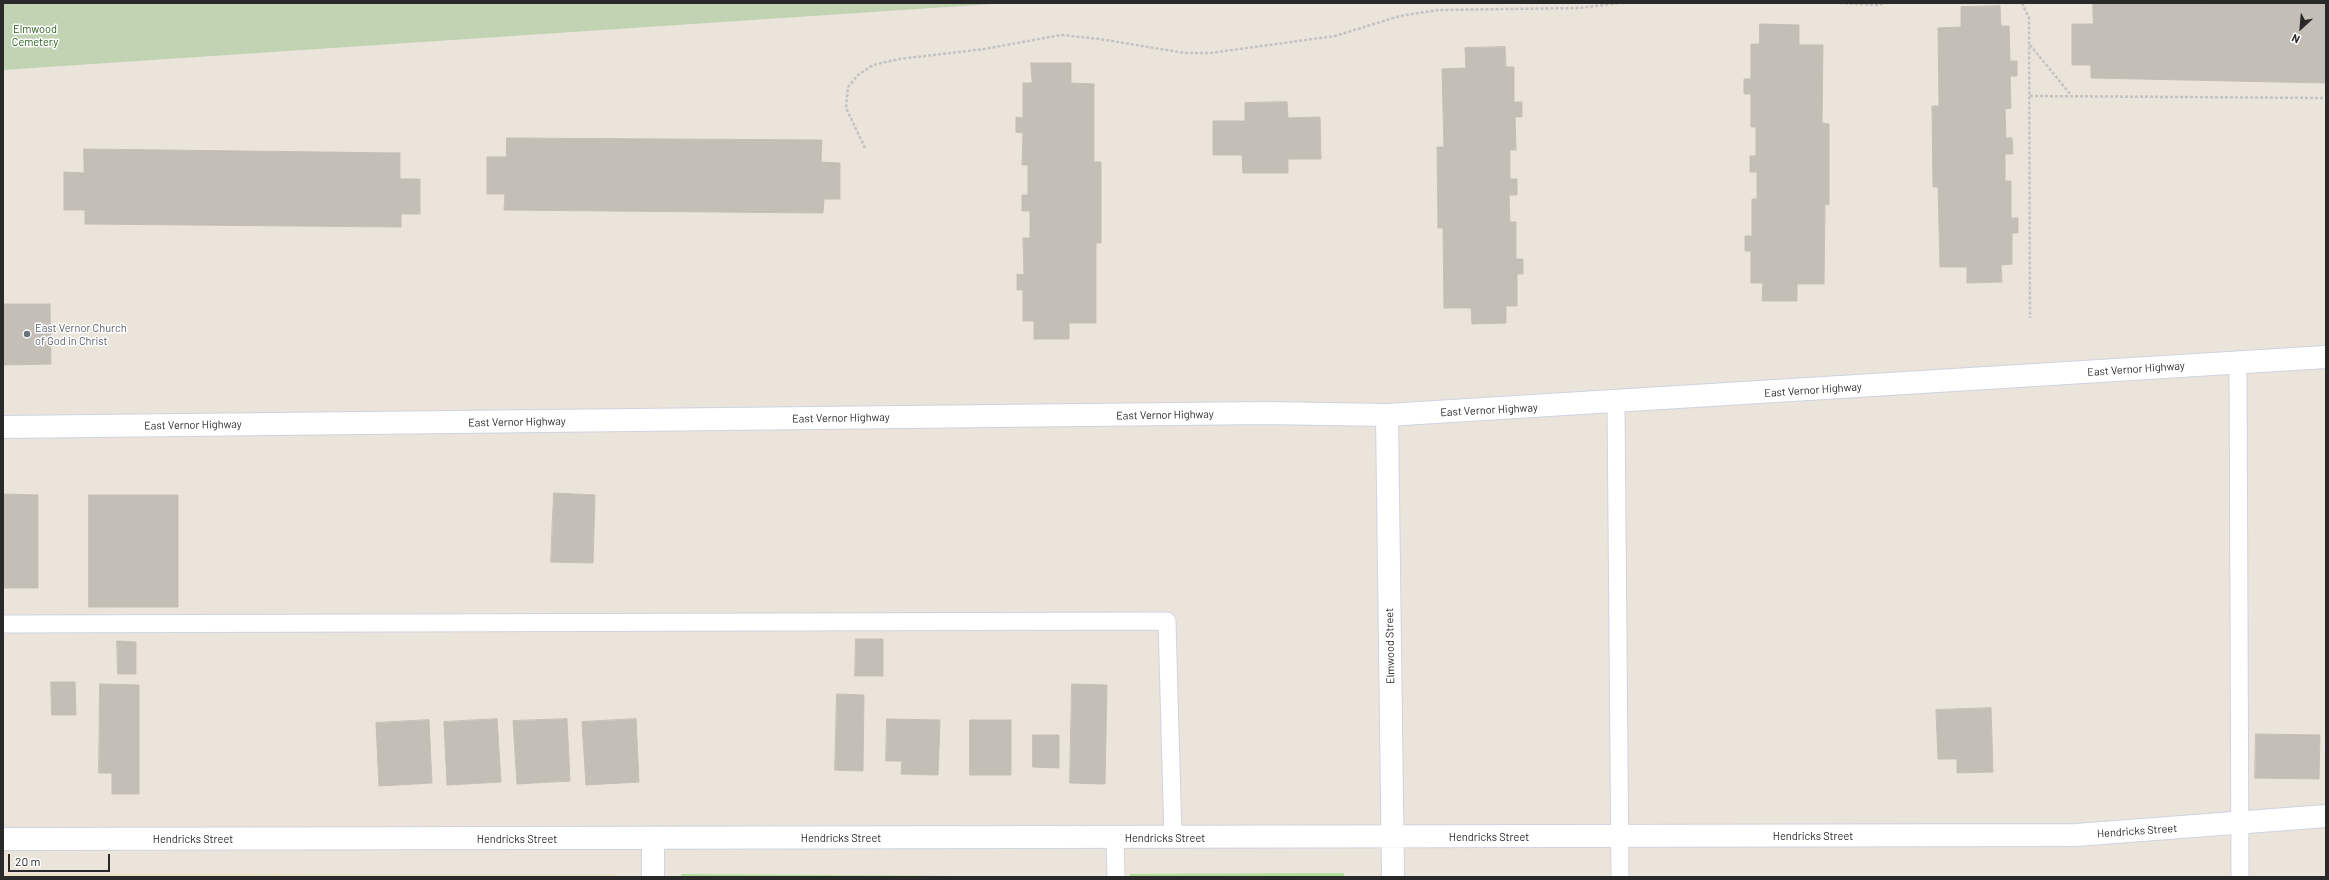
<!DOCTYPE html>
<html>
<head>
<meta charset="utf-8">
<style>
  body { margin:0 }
  #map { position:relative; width:2329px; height:880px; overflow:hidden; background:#eae4db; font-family:Barlow,sans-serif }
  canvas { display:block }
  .frame { position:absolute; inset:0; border:4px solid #292929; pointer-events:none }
  .north { position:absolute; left:2281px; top:8px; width:40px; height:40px; -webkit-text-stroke:3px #fff; paint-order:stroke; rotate:206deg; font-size:11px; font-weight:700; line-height:16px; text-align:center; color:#292929 }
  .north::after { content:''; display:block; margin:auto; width:14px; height:18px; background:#292929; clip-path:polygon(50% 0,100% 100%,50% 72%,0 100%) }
  .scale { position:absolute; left:8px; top:854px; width:102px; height:18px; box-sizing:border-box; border:2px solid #292929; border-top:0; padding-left:5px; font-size:12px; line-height:14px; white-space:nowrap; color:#292929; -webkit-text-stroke:3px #fff; paint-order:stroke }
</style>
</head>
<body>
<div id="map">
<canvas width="2329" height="880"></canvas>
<div class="frame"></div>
<div class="north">N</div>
<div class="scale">20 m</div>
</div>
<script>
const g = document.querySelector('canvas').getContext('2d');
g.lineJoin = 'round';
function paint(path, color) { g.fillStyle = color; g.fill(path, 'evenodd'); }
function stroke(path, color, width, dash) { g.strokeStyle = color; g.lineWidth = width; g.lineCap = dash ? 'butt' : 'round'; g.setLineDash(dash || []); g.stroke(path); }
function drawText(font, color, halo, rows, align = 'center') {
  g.font = font + ' Barlow,sans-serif'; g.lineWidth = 3; g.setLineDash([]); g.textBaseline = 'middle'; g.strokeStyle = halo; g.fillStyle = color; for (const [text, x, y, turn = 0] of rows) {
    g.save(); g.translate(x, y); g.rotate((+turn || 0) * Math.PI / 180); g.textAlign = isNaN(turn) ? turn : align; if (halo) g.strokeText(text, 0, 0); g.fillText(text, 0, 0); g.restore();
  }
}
paint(new Path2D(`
  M3,873L616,874V877H3Z`), '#ebe1cb');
paint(new Path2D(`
  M1344,873V877H1130V874Z
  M681,874L1101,877H681Z`), '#b0df99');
paint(new Path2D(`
  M3,3H1008L3,70Z`), '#c2d3b3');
const building = new Path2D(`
  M2093,3L2326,4V83L2091,78V65H2072V24H2093Z
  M2000,6L2001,26H2009L2010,61H2017V76H2010L2011,108L2005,109L2006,138H2012L2013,154H2005V181H2011V218H2018V233H2012V264L2001,265L2002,282L1967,283V267H1940L1938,187H1933L1932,106H1939L1938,28L1961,27V7Z
  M1760,24L1799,25V45H1823L1822,123L1829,124V205L1825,204L1824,284H1797V301H1762L1763,283H1751V251H1745V236H1752V199H1757V172H1750V156H1756V127H1751V94H1744V79H1751V44H1759Z
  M1505,47L1506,67H1514V102H1522V117H1515L1516,150H1510V179H1517V195H1509L1510,222H1516V259H1523V274H1517V306H1506V323L1472,324L1471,308H1444L1443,228H1438L1437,147H1444L1442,69L1466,68L1465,48Z
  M1031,63H1071V83L1094,84V162H1101V243H1096V323H1069V339H1034V321H1023V290H1017V274L1024,275L1023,238H1030V211H1022V195H1028V165H1022L1023,133L1016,132V117L1023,118V83H1032Z
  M1287,102L1288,118L1320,117L1321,159H1288V173H1243L1242,155H1213V121H1245V103Z
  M507,138L822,140L821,162L840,163V199H824L823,213L504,210L505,194H487V157H506Z
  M84,149L400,153V179H420V214H401V227L85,224V210H64V172L84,173Z
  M3,304H50L51,364L3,365Z
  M554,493L595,495L593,563L551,562Z
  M3,494L38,495V588H3Z
  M89,495H178V607H89Z
  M856,639H883V676H855Z
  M117,641L136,642V674H118Z
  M51,682H75L76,715H52Z
  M100,684L139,685V794H112V773H99Z
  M1072,684L1107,685L1105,784L1070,783Z
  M837,694L864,695L863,771L835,770Z
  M1991,708L1993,772L1957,773V759H1938L1936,710Z
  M497,719L501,782L447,785L444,722Z
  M567,719L570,781L517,784L513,721Z
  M636,719L639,782L586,785L582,722Z
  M887,719L940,720L938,775L901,774L902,761H886Z
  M429,720L432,783L379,786L376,723Z
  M970,720H1011V775H970Z
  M2256,734L2320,735L2319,779L2255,778Z
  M1033,735H1059V768L1033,767Z`);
paint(building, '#c3beb6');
stroke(building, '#c5c0b5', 1);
const service = new Path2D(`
  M2238,363L2240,877
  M1616,402L1620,877
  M3,624L1167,621L1173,838
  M1115,838L1116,877`);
const minor = new Path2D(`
  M1387,415L1393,877
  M3,839L2076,835L2326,816
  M653,877V839`);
const tertiary = new Path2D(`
  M3,427L1265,413L1387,415L2326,357`);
stroke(service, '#d0d3e1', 19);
stroke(minor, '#d0d3e1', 24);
stroke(tertiary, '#d0d3e1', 24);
stroke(new Path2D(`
  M1840,3L1878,5L1886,3
  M2022,3L2029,18L2030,318
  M2030,45L2071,95
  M2030,96L2326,98
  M865,148L846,108L848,87L858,75L873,65L899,59L984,49L1061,35L1100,39L1185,53H1210L1335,36L1400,16L1438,10L1580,8L1620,3`), '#c3c3c3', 2.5, [3, 2]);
stroke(service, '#fff', 17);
stroke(minor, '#fff', 22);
stroke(tertiary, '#fff', 22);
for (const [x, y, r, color] of [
  [27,334,4,"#6b7280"]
]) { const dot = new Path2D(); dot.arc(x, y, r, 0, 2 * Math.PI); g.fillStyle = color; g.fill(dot); stroke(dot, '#fff', 1.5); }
drawText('11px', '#2a611d', '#fff', [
  ["Elmwood",35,29],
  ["Cemetery",35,42]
]);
drawText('11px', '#5b616d', '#fff', [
  ["East Vernor Church",35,328],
  ["of God in Christ",35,341]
], 'left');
drawText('11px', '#292929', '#fff', [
  ["East Vernor Highway",2136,369,-4],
  ["East Vernor Highway",1813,390,-4],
  ["East Vernor Highway",1489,410,-3],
  ["East Vernor Highway",1165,415,-1],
  ["East Vernor Highway",841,418,-1],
  ["East Vernor Highway",517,422,-1],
  ["East Vernor Highway",193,425,-1],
  ["Elmwood Street",1390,646,-91],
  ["Hendricks Street",2137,831,-4],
  ["Hendricks Street",1813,836],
  ["Hendricks Street",1489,837],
  ["Hendricks Street",841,838],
  ["Hendricks Street",1165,838],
  ["Hendricks Street",193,839],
  ["Hendricks Street",517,839]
]);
</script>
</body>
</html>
